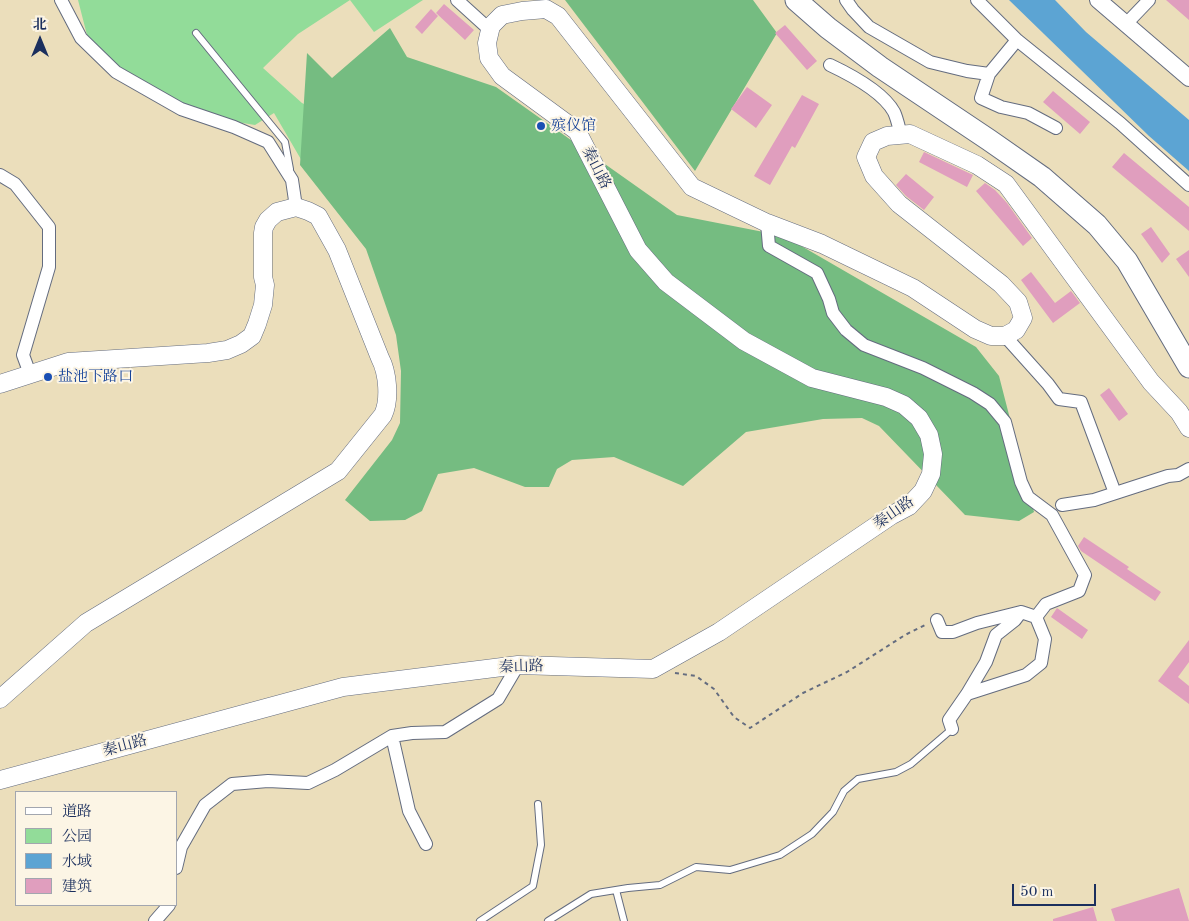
<!DOCTYPE html>
<html>
<head>
<meta charset="utf-8">
<style>
  body { margin:0 }
  #map { position:relative; width:1189px; height:921px; overflow:hidden; background:#ebdebb; font-family:"Old Standard TT","Noto Serif SC",serif }
  canvas { display:block }
  .legend { position:absolute; left:15px; top:791px; width:162px; height:115px; box-sizing:border-box; background:#fcf5e5; border:1px solid #a2a6af; margin:0; padding:6px 9px; list-style:none; font-size:15px; color:#1b2f5e }
  .legend li { display:flex; align-items:center; gap:10px; height:25px }
  .legend b { width:25px; border:1px solid #a2a6af }
  .north { position:absolute; left:15px; top:15px; width:50px; height:50px; -webkit-text-stroke:4px #fcf5e5; paint-order:stroke; rotate:0deg; font-size:14px; font-weight:700; line-height:20px; text-align:center; color:#1b2f5e }
  .north::after { content:''; display:block; margin:auto; width:18px; height:22px; background:#1b2f5e; clip-path:polygon(50% 0,100% 100%,50% 72%,0 100%) }
  .scale { position:absolute; left:1012px; top:884px; width:84px; height:22px; box-sizing:border-box; border:2px solid #1b2f5e; border-top:0; padding-left:6px; font-size:15px; line-height:18px; white-space:nowrap; color:#1b2f5e; -webkit-text-stroke:4px #fcf5e5; paint-order:stroke }
</style>
</head>
<body>
<div id="map">
<canvas width="1189" height="921"></canvas>
<ul class="legend">
<li><b style="height:6px;background:#fff"></b>道路</li>
<li><b style="height:14px;background:#92dc99"></b>公园</li>
<li><b style="height:14px;background:#5ca4d3"></b>水域</li>
<li><b style="height:14px;background:#e09ebe"></b>建筑</li>
</ul>
<div class="north">北</div>
<div class="scale">50 m</div>
</div>
<script>
const g = document.querySelector('canvas').getContext('2d');
g.lineJoin = 'round';
function paint(path, color) { g.fillStyle = color; g.fill(path, 'evenodd'); }
function stroke(path, color, width, dash) { g.strokeStyle = color; g.lineWidth = width; g.lineCap = dash ? 'butt' : 'round'; g.setLineDash(dash || []); g.stroke(path); }
function drawText(font, color, halo, rows, align = 'center') {
  g.font = font + ' "Old Standard TT","Noto Serif SC",serif'; g.lineWidth = 4; g.setLineDash([]); g.textBaseline = 'middle'; g.strokeStyle = halo; g.fillStyle = color; for (const [text, x, y, turn = 0] of rows) {
    g.save(); g.translate(x, y); g.rotate((+turn || 0) * Math.PI / 180); g.textAlign = isNaN(turn) ? turn : align; if (halo) g.strokeText(text, 0, 0); g.fillText(text, 0, 0); g.restore();
  }
}
paint(new Path2D(`
  M78,0H350L298,34L263,68L302,103L430,166L306,168L274,113L255,125L205,117L181,109L103,56L87,35Z
  M350,0H423L374,32Z`), '#92dc99');
paint(new Path2D(`
  M565,0H753L777,33L695,171Z
  M390,28L407,57L496,87L677,215L784,236L976,347L999,376L1034,512L1019,521L965,515L879,426L862,418L823,419L746,432L683,486L614,457L572,460L557,469L549,487H525L474,468L438,474L422,511L405,520L370,521L345,500L392,440L400,423L401,371L396,335L366,249L300,165L307,53L332,78Z`), '#75bc81');
paint(new Path2D(`
  M1009,0H1055L1086,32L1189,120V171L1149,136Z`), '#5ca4d3');
paint(new Path2D(`
  M1166,0H1189V20Z
  M444,4L474,30L465,40L436,13Z
  M431,9L438,16L422,34L415,27Z
  M785,25L817,61L807,70L775,33Z
  M747,87L772,105L756,128L731,109Z
  M1053,91L1090,122L1080,134L1043,102Z
  M802,95L819,104L795,148L792,146L770,185L754,176Z
  M924,152L973,175L967,187L919,162Z
  M1124,153L1189,207V231L1112,167Z
  M906,174L934,197L924,210L906,196L896,185Z
  M985,183L995,190L1007,203L1032,238L1023,246L976,191Z
  M1151,227L1170,254L1162,263L1141,234Z
  M1189,250V277L1176,259Z
  M1031,272L1055,303L1071,291L1080,303L1053,323L1021,280Z
  M1109,388L1128,414L1119,421L1100,395Z
  M1084,537L1129,567L1127,569L1161,592L1155,601L1081,551L1078,546Z
  M1057,608L1088,630L1082,639L1051,617Z
  M1189,640V662L1178,677L1189,686V704L1158,681Z
  M1179,888L1189,921H1115L1111,909Z
  M1093,907L1097,921H1053V919Z`), '#e09ebe');
const service = new Path2D(`
  M196,33L285,142L290,169
  M616,890L624,921
  M480,921L533,886L541,845L538,804
  M548,921L591,894L628,888L660,885L696,867L730,870L780,855L812,834L833,812L844,791L858,779L896,772L911,764L952,729`);
const minor = new Path2D(`
  M61,0L81,38L116,72L181,109L234,127L268,142L292,180L296,207
  M457,0L490,30
  M846,0L853,10L869,27L930,62L967,71L989,74L1017,40
  M977,0L1017,40L1120,123L1189,185
  M1126,24L1149,0
  M830,65C849,74 883,92 894,112C897,118 899,128 901,135
  M989,74L981,98L1001,107L1028,113L1056,128
  M0,175L15,184L49,227V267L23,355L30,374
  M767,223L769,246L817,273L829,299L833,313L846,330L864,345L923,368L973,393L990,404L1005,422L1021,482L1028,497L1052,515L1085,575L1079,591L1046,604L1036,617
  M1005,336L1048,384L1059,399L1081,402L1115,493
  M1062,505L1094,500L1168,476L1178,475L1189,469
  M937,620L942,632H953L977,623L1021,612L1036,617L1045,639L1041,663L1026,675L967,694
  M952,729L949,720L967,694L986,662L996,635L1015,620L1021,612
  M392,736L409,811L426,844
  M176,868L181,847L205,805L232,784L268,781L308,783L335,770L392,736L412,733L445,732L498,699L518,665
  M155,921L169,905`);
const tertiary = new Path2D(`
  M1098,0L1189,78`);
const secondary = new Path2D(`
  M0,384L68,362L208,353L227,350L241,344L252,336L257,324L263,305L265,285L263,277V233L264,227L268,220L277,212L296,207L308,211L318,216L337,250L380,358C388,373 390,400 383,415L338,471L86,623L0,699
  M0,780L343,687L518,665L653,669L719,632L892,515L909,506L923,491L931,474L933,454L929,435L919,418L904,405L886,397L812,378L744,341L666,282L638,250L577,131L502,76L489,58L487,43L491,26L502,15L522,11L546,9L558,16L692,187L767,223L822,244L913,288L975,329L991,336H1005L1016,330L1023,318L1018,302L1001,284L899,204L874,176L866,157L873,142L887,136L910,134L977,165L1006,184L1151,382L1179,412L1189,428`);
const trunk = new Path2D(`
  M796,0L828,28L880,67L989,140L1042,177L1097,225L1127,261L1189,367`);
stroke(service, '#646c7f', 8);
stroke(minor, '#646c7f', 14);
stroke(tertiary, '#646c7f', 18);
stroke(secondary, '#646c7f', 19);
stroke(trunk, '#646c7f', 23);
stroke(new Path2D(`
  M675,673L696,676L714,689L734,717L750,728L803,693L847,672L905,635L927,624`), '#646c7f', 2, [4, 4]);
stroke(service, '#fff', 6);
stroke(minor, '#fff', 12);
stroke(tertiary, '#fff', 16);
stroke(secondary, '#fff', 18);
stroke(trunk, '#fff', 21);
for (const [x, y, r, color] of [
  [541,126,5,"#1a4fb4"],
  [48,377,5,"#1a4fb4"]
]) { const dot = new Path2D(); dot.arc(x, y, r, 0, 2 * Math.PI); g.fillStyle = color; g.fill(dot); stroke(dot, '#fcf5e5', 2); }
drawText('15px', '#164399', '#fcf5e5', [
  ["殡仪馆",551,126],
  ["盐池下路口",58,377]
], 'left');
drawText('15px', '#1b2f5e', '#fcf5e5', [
  ["秦山路",596,168,63],
  ["秦山路",894,513,-35],
  ["秦山路",521,667,-2],
  ["秦山路",125,746,-15]
]);
</script>
</body>
</html>
